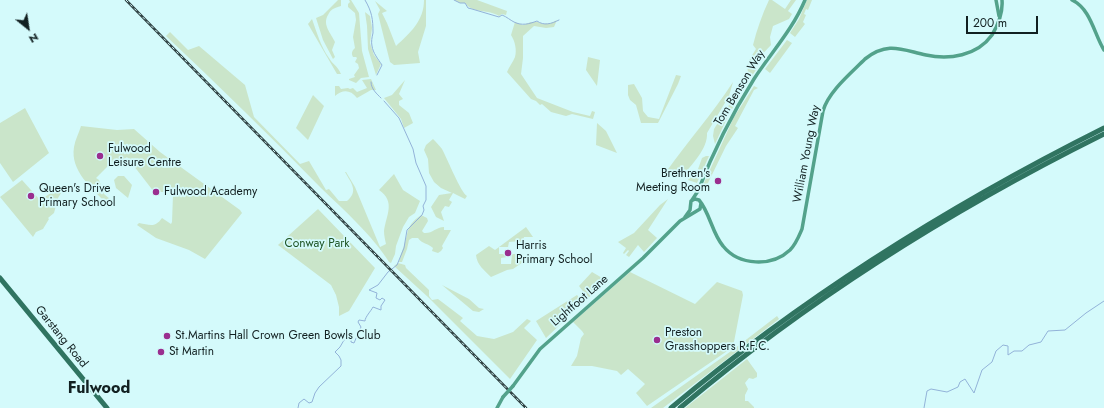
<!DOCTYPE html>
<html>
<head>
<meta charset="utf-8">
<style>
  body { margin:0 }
  #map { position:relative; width:1104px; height:408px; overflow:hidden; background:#d4fafb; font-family:Jost,sans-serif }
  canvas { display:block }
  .north { position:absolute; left:8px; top:8px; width:40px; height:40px; -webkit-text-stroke:3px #d4fafb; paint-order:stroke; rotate:150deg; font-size:11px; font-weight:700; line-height:16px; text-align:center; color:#122021 }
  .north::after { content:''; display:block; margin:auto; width:14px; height:18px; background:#122021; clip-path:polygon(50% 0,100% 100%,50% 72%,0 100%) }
  .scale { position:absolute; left:966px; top:16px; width:72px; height:18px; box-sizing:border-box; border:2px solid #122021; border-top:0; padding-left:5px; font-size:12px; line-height:14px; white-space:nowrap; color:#122021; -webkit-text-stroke:3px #d4fafb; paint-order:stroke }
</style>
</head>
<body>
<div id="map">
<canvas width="1104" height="408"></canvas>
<div class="north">N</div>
<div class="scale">200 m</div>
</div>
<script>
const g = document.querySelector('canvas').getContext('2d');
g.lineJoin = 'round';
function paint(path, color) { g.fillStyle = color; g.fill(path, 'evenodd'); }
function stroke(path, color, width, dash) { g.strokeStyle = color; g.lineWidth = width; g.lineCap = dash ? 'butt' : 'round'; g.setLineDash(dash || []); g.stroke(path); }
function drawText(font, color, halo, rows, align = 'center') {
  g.font = font + ' Jost,sans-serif'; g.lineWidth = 3.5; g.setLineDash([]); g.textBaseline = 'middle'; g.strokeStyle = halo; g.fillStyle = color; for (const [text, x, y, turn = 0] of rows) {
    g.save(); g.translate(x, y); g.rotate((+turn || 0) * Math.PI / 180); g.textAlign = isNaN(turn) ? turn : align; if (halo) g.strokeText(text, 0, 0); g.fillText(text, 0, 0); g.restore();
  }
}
paint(new Path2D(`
  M338,0H341V6C334,8 331,9 328,15C322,25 331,33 335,42L332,50L335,57L333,59L323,40L316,18L323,15Z
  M349,0H351L359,13L362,51L369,77L361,78L356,83L349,80V79L355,77L354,75L359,68L358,64L355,62L357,58L356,57H353C351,53 352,51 355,48L353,37L356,20L355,13L348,7V4L350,2Z
  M424,0H426V26L418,52L420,63L394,65L390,62L378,14L380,10L375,1L387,11L382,13L387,23L396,46C410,33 424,21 424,0Z
  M454,0H477L507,11L506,15L502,14L499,16C489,9 473,14 465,3H460Z
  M769,0H772L785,9L791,0H796L788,11L792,14L789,19L773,26L770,37L771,45L755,62L756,70L751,77C743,68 751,57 756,49L753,45C757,29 762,15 769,0Z
  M807,0H812L808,10L806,9L804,14L806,15L803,22L805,24L795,37L790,33L799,19Z
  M365,12L370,16L372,28L370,43L374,55L381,64L376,75L368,49L367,26Z
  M312,19C317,33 321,47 329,58C333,65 337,65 341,74H337L308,24Z
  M557,20L554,27L546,28L534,26L523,36V58L521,74L537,98L573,112L590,116L592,111L595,112L593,119L572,114L566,116L551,112L542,104L540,105L536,101L531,99L507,72C509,67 513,62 515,57C517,50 515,41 511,35L515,22L523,25L531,22H538L543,24L551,23Z
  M170,32L188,50L199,46L245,85L254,117L300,164L309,161L326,190L329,189L339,201H347C359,191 351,183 345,172H346L355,187L380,247L386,244C385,240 384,235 384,231C386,215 396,202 379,190L394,174L403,190L420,201L415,213L409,217L403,227L396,246L395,254L391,263L389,262C373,236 343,209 321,188C270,136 219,86 166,36Z
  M787,40L792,43L770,73L765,69Z
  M588,57L600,60L597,86L586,70Z
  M676,75L681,76L678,84L658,123H641L636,105L630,100L628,95V85L634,84L642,98L643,111L648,117L659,119Z
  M371,79L376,90H371L357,98C350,89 342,90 335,96V86H339L341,89L348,88L350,89L353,88L357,92L367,88L362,80Z
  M405,80L399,94L403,99L399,101V105L409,113L413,123L404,128L401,119L384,98L392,95Z
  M733,82L729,96L707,133C708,149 691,165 682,177L666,172C688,141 713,113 733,82Z
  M743,84L746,85L728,116L715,144L713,136L714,129L732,100L736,91Z
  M754,86L758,88L754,90L735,126L738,128L726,146L706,187L703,185L734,117Z
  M313,95L324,106L308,140L296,128Z
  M25,108L49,153L13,182L0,163V123Z
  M597,123L606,131L617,153L596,145Z
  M81,126L117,130L134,129L160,152L240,210L242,213L205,259L189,250L156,238L137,225L139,223C150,225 155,228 162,218L171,224L172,222L173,195L168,192H154L127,157L120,163L117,160L110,167L108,166L96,178L99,180L104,194L110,199L106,203C92,188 70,171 74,147C75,140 79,133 81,126Z
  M433,139C436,142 439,145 442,149C447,158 461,193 467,196L465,199L453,193L449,200L452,202L449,207L445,206L441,212L444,221L436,217L431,207L439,195L452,193L441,188L434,182L429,173L428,159L424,150L426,145Z
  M706,156H709L697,183L688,180L691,176L697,172L702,158Z
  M118,176H124L132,185L128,198L116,188L114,180Z
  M22,180L40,200L54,191L61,193L58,198L54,213L48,218L49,219L43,229L36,232L33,237L0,197Z
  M668,199L648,230L657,238L644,252L638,245L629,257L626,255L629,251L628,250L624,254L623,253L626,248L618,242L634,233L660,205Z
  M318,209L375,268L349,311L339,316V307L336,295L331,285L278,245Z
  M421,215L427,218L428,221L422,231L424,233C432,234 436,227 444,227V230H451L442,246L443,248L441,251L438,253L432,251L433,248C428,243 422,244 418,238H412L409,240L407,249L402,262H399C400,256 402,251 404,246C409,230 406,226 421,215Z
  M526,227L533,237H524L523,243H521L520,241L509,242L508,247H499V254H507V257L501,258V264H511L512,254H521L520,258H522V256H524L526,260L513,269L507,270L491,277C484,270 477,265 476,255L489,246L495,250Z
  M398,263L405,265L406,268L429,290V296L432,300L438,299L463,318L460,321L477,336L494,339L513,332L527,319L531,321L524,328L537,340L510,379L429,298L394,266Z
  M592,272L609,282L588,298L579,286Z
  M630,272L695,304L717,282L742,291L743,295L733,347L647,406L636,393L645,384L628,369L621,375L617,371L592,366H571L577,356L581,338L584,334L582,331L573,322Z
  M442,285L469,299L479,308L484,309L479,312L473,311Z
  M577,295L583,303L546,338L536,321Z
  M777,316L779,319L663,408H651L734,349Z
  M747,359L757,373V377L753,379L749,378L745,383L748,389L745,395V401H748L754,407V408H685Z`), '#cae5ca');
stroke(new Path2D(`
  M365,0C372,12 373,19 373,33C372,37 371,42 372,46C373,53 378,59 382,65L377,75
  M454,0L460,3H465L468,8L472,9L499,17L502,15C507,17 510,20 514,22C522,26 529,24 537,21C544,26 551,24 559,20
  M371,82C371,89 377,94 381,98
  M298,408L299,403L304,399L309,403L312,402L315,393L319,387L341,366V360L339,356L335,352L340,347L344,340L351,338V342L354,343L361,327L358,322L359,320L365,321C365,317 371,311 373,307L381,310V306L385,300L382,298L380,300L376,298L377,293L369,290L378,285L388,272L397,265L404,248L407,230L422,215L424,210L423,206L426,200V186L416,163L413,149L399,118L384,101
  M924,408L927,391L931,389L947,392L958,387L960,382L965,379L974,393L982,370L992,362L996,351L1003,345L1008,346V355L1014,351H1022L1029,345L1041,342L1048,331L1065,330L1086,313L1104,301`), '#92b2d8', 1);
stroke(new Path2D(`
  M996,0L999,16
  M1072,0C1091,9 1094,34 1104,50
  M692,200L698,191C713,152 732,114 754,79C771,53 793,29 805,0
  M685,217L690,210L691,201L695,199L699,200C710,213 712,233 723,246C739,266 772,267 790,250C796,244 799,236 802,229L823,111C828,92 851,73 865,59C888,41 902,50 926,55C949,60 977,56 992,35C998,25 1003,12 1002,0
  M513,386L540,349L643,258L680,221L700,209L701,203
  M497,408L503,397`), '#53a28b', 3.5);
stroke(new Path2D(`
  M0,278L107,408
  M671,408C803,297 950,205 1104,128
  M680,408C809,299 953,209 1104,134`), '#307461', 5);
const rail = new Path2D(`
  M126,0L526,408`);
stroke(rail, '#314344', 2.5);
stroke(rail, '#d4fafb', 1, [3]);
stroke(new Path2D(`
  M503,397L513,386`), '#53a28b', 3.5);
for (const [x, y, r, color] of [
  [100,156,4,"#9a2e8f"],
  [718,181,4,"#9a2e8f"],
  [156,192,4,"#9a2e8f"],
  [31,196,4,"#9a2e8f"],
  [508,253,4,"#9a2e8f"],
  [167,336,4,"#9a2e8f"],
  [657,340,4,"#9a2e8f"],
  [161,352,4,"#9a2e8f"]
]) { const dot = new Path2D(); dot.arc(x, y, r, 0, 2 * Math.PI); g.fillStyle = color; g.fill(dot); stroke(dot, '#d4fafb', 1.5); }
drawText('12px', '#122021', '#d4fafb', [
  ["Tom Benson Way",740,88,-59],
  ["William Young Way",807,154,-79],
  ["Lightfoot Lane",580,301,-41],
  ["Garstang Road",61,337,51]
]);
drawText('12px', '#122021', '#d4fafb', [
  ["Fulwood",108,149],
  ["Leisure Centre",108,163],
  ["Brethren's",710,174,"right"],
  ["Meeting Room",710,188,"right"],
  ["Queen's Drive",39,189],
  ["Primary School",39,203],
  ["Fulwood Academy",164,192],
  ["Harris",516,246],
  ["Primary School",516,260],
  ["Preston",665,333],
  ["Grasshoppers R.F.C.",665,347],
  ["St.Martins Hall Crown Green Bowls Club",175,336],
  ["St Martin",169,352]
], 'left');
drawText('12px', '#1e5424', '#d4fafb', [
  ["Conway Park",317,244]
]);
drawText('bold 16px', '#122021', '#d4fafb', [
  ["Fulwood",99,389]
]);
</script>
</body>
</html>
